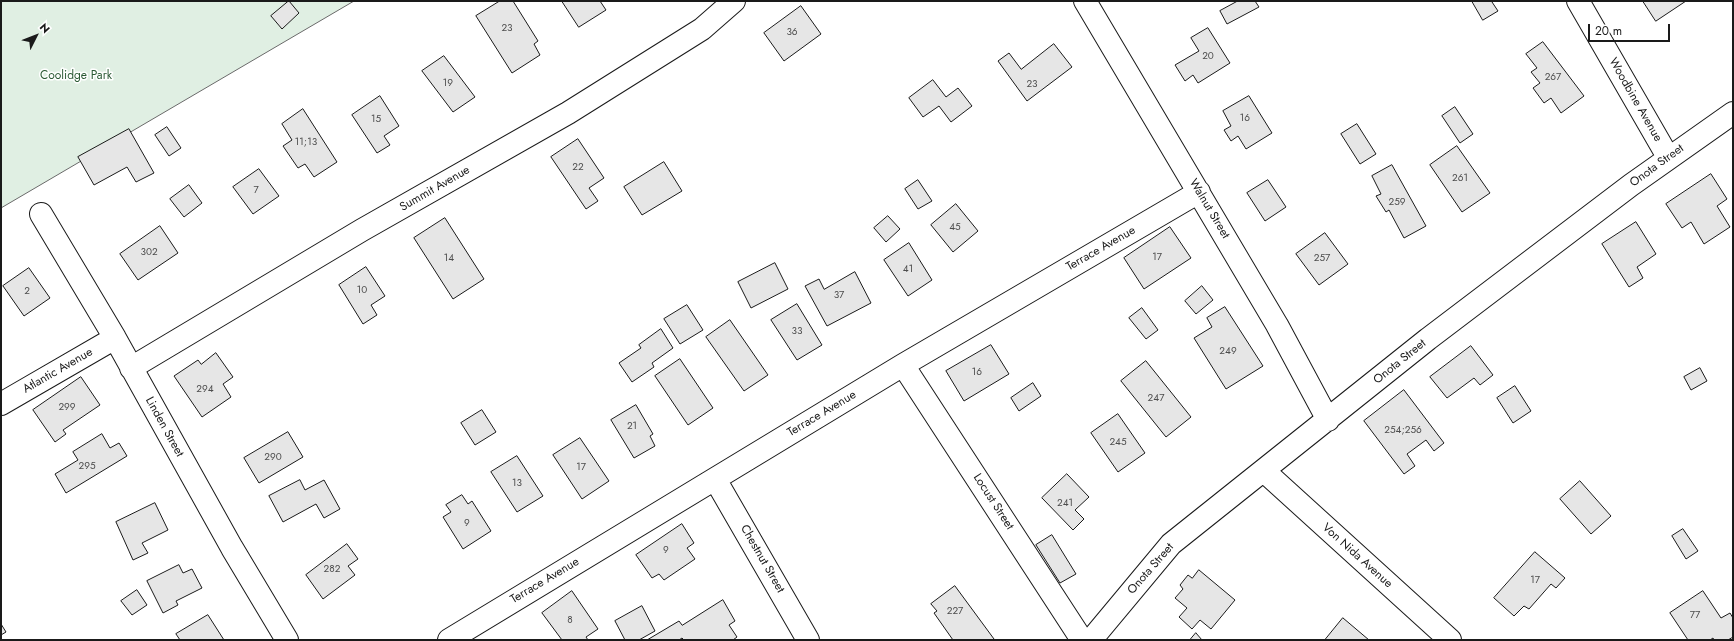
<!DOCTYPE html>
<html>
<head>
<meta charset="utf-8">
<style>
  body { margin:0 }
  #map { position:relative; width:1734px; height:641px; overflow:hidden; background:#fff; font-family:Jost,sans-serif }
  canvas { display:block }
  .frame { position:absolute; inset:0; border:2px solid #1a1a1a; pointer-events:none }
  .north { position:absolute; left:16px; top:16px; width:40px; height:40px; -webkit-text-stroke:3px #fff; paint-order:stroke; rotate:48deg; font-size:11px; font-weight:700; line-height:16px; text-align:center; color:#1a1a1a }
  .north::after { content:''; display:block; margin:auto; width:14px; height:18px; background:#1a1a1a; clip-path:polygon(50% 0,100% 100%,50% 72%,0 100%) }
  .scale { position:absolute; left:1588px; top:24px; width:82px; height:18px; box-sizing:border-box; border:2px solid #1a1a1a; border-top:0; padding-left:5px; font-size:12px; line-height:14px; white-space:nowrap; color:#1a1a1a; -webkit-text-stroke:3px #fff; paint-order:stroke }
</style>
</head>
<body>
<div id="map">
<canvas width="1734" height="641"></canvas>
<div class="frame"></div>
<div class="north">N</div>
<div class="scale">20 m</div>
</div>
<script>
const g = document.querySelector('canvas').getContext('2d');
g.lineJoin = 'round';
function paint(path, color) { g.fillStyle = color; g.fill(path, 'evenodd'); }
function stroke(path, color, width, dash) { g.strokeStyle = color; g.lineWidth = width; g.lineCap = dash ? 'butt' : 'round'; g.setLineDash(dash || []); g.stroke(path); }
function drawText(font, color, halo, rows, align = 'center') {
  g.font = font + ' Jost,sans-serif'; g.lineWidth = 3; g.setLineDash([]); g.textBaseline = 'middle'; g.strokeStyle = halo; g.fillStyle = color; for (const [text, x, y, turn = 0] of rows) {
    g.save(); g.translate(x, y); g.rotate((+turn || 0) * Math.PI / 180); g.textAlign = isNaN(turn) ? turn : align; if (halo) g.strokeText(text, 0, 0); g.fillText(text, 0, 0); g.restore();
  }
}
const green = new Path2D(`
  M1,1H354L1,208Z`);
paint(green, '#e0efe3');
stroke(green, '#6a6a6a', 1);
const building = new Path2D(`
  M289,1L299,13L282,29L271,16Z
  M500,1H513L538,41L534,44L540,55L512,73L476,16Z
  M562,1H600L606,10L579,27Z
  M1238,1H1255L1259,7L1227,24L1220,11Z
  M1472,1H1494L1492,2L1498,11L1483,20Z
  M1643,1H1686L1656,21Z
  M801,6L821,34L784,61L764,33Z
  M1208,28L1230,63L1198,83L1193,75L1185,81L1175,65L1199,51L1191,38Z
  M1543,42L1584,96L1561,113L1551,98L1544,103L1533,88L1540,83L1531,72L1537,68L1526,54Z
  M1054,44L1072,67L1027,101L998,61L1009,53L1021,69Z
  M444,56L475,97L453,112L422,71Z
  M933,80L946,97L958,88L972,106L951,122L939,106L923,117L909,98Z
  M380,96L399,126L384,136L390,145L377,153L352,115Z
  M1249,96L1272,133L1246,149L1238,136L1231,141L1224,130L1231,126L1223,111Z
  M1455,107L1473,134L1460,143L1442,116Z
  M303,109L337,162L314,177L305,164L298,168L283,146L292,140L282,124Z
  M1357,124L1376,154L1360,164L1341,134Z
  M167,127L181,148L169,156L155,135Z
  M129,129L154,173L136,182L127,167L94,185L78,157Z
  M578,139L604,178L589,188L598,201L586,209L551,157Z
  M1457,146L1490,193L1462,212L1430,165Z
  M664,162L682,191L642,215L624,187Z
  M1392,165L1426,226L1404,238L1389,210L1386,212L1376,196L1381,194L1372,176Z
  M259,169L279,196L253,214L233,187Z
  M1711,174L1727,199L1717,206L1730,227L1704,244L1691,222L1682,228L1666,204Z
  M918,180L932,201L918,209L905,189Z
  M1268,180L1286,207L1265,221L1247,193Z
  M189,185L202,203L184,217L170,199Z
  M956,204L978,231L953,252L931,225Z
  M888,216L900,229L886,242L874,228Z
  M445,218L484,279L453,299L414,238Z
  M1636,222L1656,254L1637,267L1643,278L1629,287L1602,244Z
  M160,226L178,253L138,280L120,254Z
  M1170,227L1191,258L1144,289L1124,258Z
  M1325,233L1348,264L1319,285L1296,254Z
  M909,243L932,280L908,296L884,260Z
  M775,263L788,289L751,308L738,282Z
  M366,267L385,296L371,305L377,315L363,324L339,285Z
  M29,268L50,298L24,316L3,286Z
  M855,272L871,303L827,326L805,286L819,279L824,289Z
  M1202,286L1213,300L1196,314L1185,301Z
  M797,304L822,345L797,360L771,320Z
  M687,305L703,330L680,344L664,319Z
  M1225,307L1263,366L1226,389L1194,338L1212,327L1207,318Z
  M1142,308L1158,330L1146,339L1129,318Z
  M730,320L768,375L744,391L706,337Z
  M661,329L673,348L652,363L654,367L632,382L619,363L641,348L639,345Z
  M991,345L1009,374L964,401L946,371Z
  M1471,346L1493,375L1480,385L1474,378L1447,398L1430,377Z
  M216,353L233,377L223,384L231,397L202,417L174,376L198,360L201,364Z
  M680,359L713,408L688,425L655,376Z
  M1146,361L1191,417L1166,437L1121,381Z
  M1700,368L1707,381L1691,390L1684,377Z
  M81,377L100,405L63,430L66,434L55,442L33,410Z
  M1033,383L1041,396L1019,411L1011,398Z
  M1515,386L1531,411L1513,423L1497,398Z
  M1404,390L1444,443L1434,451L1426,440L1407,454L1415,466L1404,474L1364,421Z
  M636,405L653,434L650,436L655,446L634,458L611,420Z
  M482,410L496,432L475,445L461,423Z
  M1118,414L1145,453L1118,472L1091,433Z
  M288,432L303,457L259,483L244,458Z
  M102,434L110,448L119,443L127,456L66,493L55,474L78,460L73,452Z
  M580,438L609,481L582,499L553,455Z
  M517,456L543,496L517,512L491,472Z
  M1067,474L1089,497L1075,510L1084,519L1073,530L1042,498Z
  M300,480L305,490L324,480L340,509L324,518L316,504L283,522L269,496Z
  M1580,481L1611,516L1591,534L1560,499Z
  M462,495L468,504L472,501L491,531L463,549L443,517L451,512L446,505Z
  M155,503L168,530L142,543L148,553L133,560L116,522Z
  M682,524L694,543L687,548L695,559L664,580L659,574L652,578L636,555Z
  M1683,529L1698,551L1686,559L1672,536Z
  M1052,535L1076,574L1060,583L1036,545Z
  M347,544L358,559L348,566L355,575L323,599L306,575Z
  M1535,552L1565,578L1556,588L1551,584L1529,609L1524,606L1514,616L1494,598Z
  M179,565L183,573L192,569L202,588L176,601L178,605L163,613L147,581Z
  M1199,570L1235,600L1211,629L1200,620L1192,629L1179,617L1187,608L1175,598L1183,589L1180,585L1188,575L1192,578Z
  M955,586L994,639L993,640H953L934,613L937,611L931,604Z
  M137,590L147,605L132,615L121,601Z
  M572,591L598,629L586,637L588,640H562L542,613Z
  M1703,591L1721,618L1730,613L1733,618V637L1728,640H1714L1713,638L1710,640H1688L1670,613Z
  M723,600L735,621L729,625L737,637L733,640H684L682,638L679,640H647L679,621L682,625Z
  M642,606L655,631L639,640H625L615,621Z
  M208,615L224,640H180L176,634Z
  M1343,618L1369,640H1325Z
  M1,624L6,632L1,635Z
  M1196,633L1202,640H1190Z`);
paint(building, '#e6e6e6');
stroke(building, '#1a1a1a', 1);
const minor = new Path2D(`
  M1085,1L1277,325L1328,420
  M1578,1L1668,157
  M41,214L115,338L232,548L287,640
  M903,365L1082,640
  M131,368L362,230L568,113L702,29L734,1
  M1,404L115,338
  M1264,471L1450,640
  M715,479L808,640
  M449,640L903,365L1199,192
  M1091,640L1171,544L1428,339L1631,185L1733,113`);
stroke(minor, '#1a1a1a', 24);
stroke(minor, '#fff', 22);
drawText('10px', '#4d4d4d', null, [
  ["23",507,29],
  ["36",792,33],
  ["20",1208,57],
  ["267",1553,78],
  ["19",448,84],
  ["23",1032,85],
  ["16",1245,119],
  ["15",376,120],
  ["11;13",306,143],
  ["22",578,168],
  ["261",1460,179],
  ["7",256,191],
  ["259",1397,203],
  ["45",955,228],
  ["302",149,253],
  ["17",1157,258],
  ["14",449,259],
  ["257",1322,259],
  ["41",908,270],
  ["10",362,291],
  ["2",27,292],
  ["37",839,296],
  ["33",797,332],
  ["249",1228,352],
  ["16",977,373],
  ["294",205,390],
  ["247",1156,399],
  ["299",67,408],
  ["21",632,427],
  ["254;256",1403,431],
  ["245",1118,443],
  ["290",273,458],
  ["295",87,467],
  ["17",581,468],
  ["13",517,484],
  ["241",1065,504],
  ["9",467,524],
  ["9",666,551],
  ["282",332,570],
  ["17",1535,581],
  ["227",955,612],
  ["77",1695,616],
  ["8",570,621]
]);
drawText('12px', '#2b5a34', '#fff', [
  ["Coolidge Park",76,76]
]);
drawText('12px', '#1a1a1a', '#fff', [
  ["Woodbine Avenue",1635,100,60],
  ["Onota Street",1657,166,-36],
  ["Summit Avenue",435,189,-30],
  ["Walnut Street",1209,209,59],
  ["Terrace Avenue",1101,249,-30],
  ["Onota Street",1400,362,-39],
  ["Atlantic Avenue",58,371,-30],
  ["Terrace Avenue",822,414,-31],
  ["Linden Street",164,427,61],
  ["Locust Street",993,502,57],
  ["Von Nida Avenue",1357,556,42],
  ["Chestnut Street",762,559,60],
  ["Onota Street",1151,569,-49],
  ["Terrace Avenue",545,581,-31]
]);
</script>
</body>
</html>
